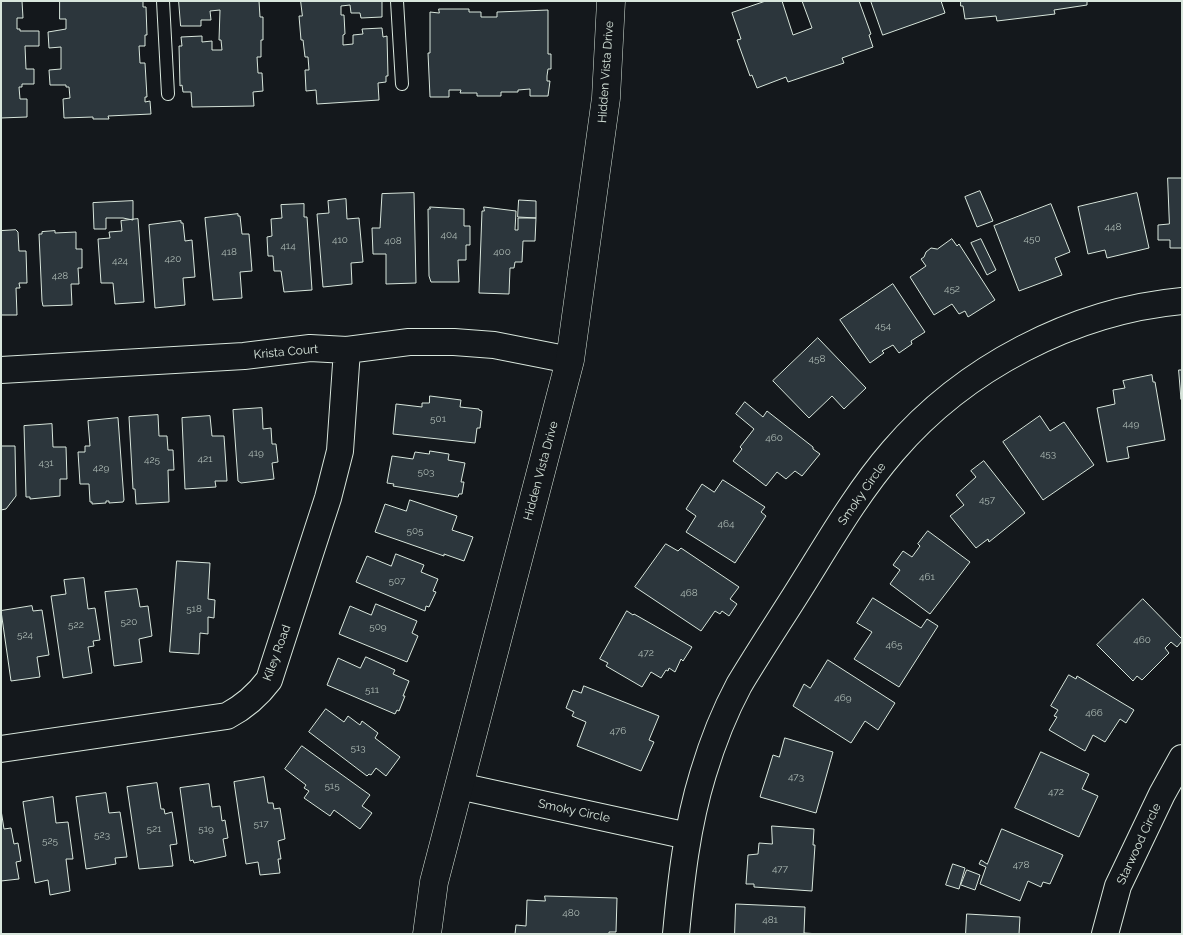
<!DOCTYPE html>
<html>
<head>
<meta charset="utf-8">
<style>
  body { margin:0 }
  #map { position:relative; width:1183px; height:935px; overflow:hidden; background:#14181c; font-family:Raleway,sans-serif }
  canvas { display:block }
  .frame { position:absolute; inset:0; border:2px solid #d8e6dc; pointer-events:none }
</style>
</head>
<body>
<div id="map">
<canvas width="1183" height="935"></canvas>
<div class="frame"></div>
</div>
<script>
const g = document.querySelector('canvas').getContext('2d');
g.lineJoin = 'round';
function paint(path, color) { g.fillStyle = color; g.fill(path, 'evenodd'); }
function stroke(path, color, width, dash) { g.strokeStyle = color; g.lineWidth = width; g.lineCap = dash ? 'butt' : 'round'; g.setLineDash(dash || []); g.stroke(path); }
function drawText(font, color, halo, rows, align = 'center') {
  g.font = font + ' Raleway,sans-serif'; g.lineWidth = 4; g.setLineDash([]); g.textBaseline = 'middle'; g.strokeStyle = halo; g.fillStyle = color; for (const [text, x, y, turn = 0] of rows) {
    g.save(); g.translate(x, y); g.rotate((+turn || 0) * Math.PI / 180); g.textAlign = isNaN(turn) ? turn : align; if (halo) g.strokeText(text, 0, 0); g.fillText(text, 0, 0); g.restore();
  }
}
const building = new Path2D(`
  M1,1H22L23,18H17V29H20V31H39V46H25L26,69H34V84H22V87H19L20,99H27V117L1,118Z
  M60,1H143V7H146L147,35H145V46H139L140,63H145L147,97H145V102L150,101L151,114L108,116L109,119H93V117L64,118L63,99L70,98L69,87H66V85H50L49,70L61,69V47L49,48L48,32L66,29V19H60Z
  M179,1H259L260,17H263V40H261V57H257L258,73H262L263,91L253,92L254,106L192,107L191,92H183L182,85L180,86L179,46H182L181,37L202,36V42L212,41V50H222L221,40H219L220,10L210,11L211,20H201V26H181Z
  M301,1H382V17L361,18L360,13H351L350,5L341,6V15H344L345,34L343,35V45L353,44V35L363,34L362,29L382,28L383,37L387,36L388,76H386V82L378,83L379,100L317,104L316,90L306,91L305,70H309L308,57H305L303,40H301L299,16H302Z
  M766,1H782L793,35L812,28L802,1H859L871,34L869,35L873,47L842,58L844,63L788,82L786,77L757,88L752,75L750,76L737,40L741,39L732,13Z
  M871,1H941L945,13L883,35Z
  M961,1H1087V5L1054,10L1055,14L997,21L996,16L965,19L963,6H961Z
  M439,9H469V12H481V17H497V12L548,10V54H551V69H548L547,76V81H550L548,96H530V89L518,90V92H501V96H477V93H460L461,90H449V97H430L428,53H430V12L439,13Z
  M1168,178H1182V248H1170V240H1158V225L1169,224Z
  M980,191L993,221L977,227L965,197Z
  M414,193L416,283L386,284V254H373L372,228H380L382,194Z
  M1137,193L1149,248L1107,258L1105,250L1088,254L1078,207Z
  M346,199L347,219L359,218L363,262L351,263L352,284L323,287L317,214L329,213L328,201Z
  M519,200L536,201V218L518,217Z
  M133,201V220L123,218H106V229H94L93,203Z
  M304,204V217H307L312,290L284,292L281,271H274L273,256H268L267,237L272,236L271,219L282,218L281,205Z
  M1051,204L1070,252L1055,258L1062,275L1019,291L994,226Z
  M430,207L464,209V226H470V245H466V260H458L459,282H431L429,276L428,209H430Z
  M484,207L516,211L515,230H518V218H536L535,241H523L522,262H515L514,268H510L509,294L479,293L482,211H484Z
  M238,214V216H240L242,234H249L252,271L240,272L242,298L213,300L205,218Z
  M138,219L144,302L115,304L113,283H101L98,239L110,238L109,232L122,231L121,221Z
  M181,221V223H183L185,241L192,240L195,277L183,278L185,305L155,308L149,225Z
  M16,230L18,232L19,251H26L27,283H19L20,288H16L17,315H1V231Z
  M55,231V233L76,232V249H82V268H78L79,284H71L72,305L43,306L42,301L39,234H42V232Z
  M952,239L957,246L959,244L995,300L968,317L965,311L959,314L952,304L934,315L910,277L926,266L921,259L924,257L926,252L931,248L937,249Z
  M981,239L996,270L987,275L971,243Z
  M893,284L925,332L911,341L912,344L899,353L893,345L882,351L884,353L870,363L840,320Z
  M818,338L866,388L844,409L832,396L809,418L773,381Z
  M1179,370H1182L1181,399Z
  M1152,375L1153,382H1155L1165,440L1127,447L1129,458L1107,462L1097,408L1115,404L1113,390L1125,388L1123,381Z
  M430,396L461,400L460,407L479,409V410L482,411L480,428H477L475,443L393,434L396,404L422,407V403H429Z
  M745,402L763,417L767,411L813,447V449L820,454L802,476L795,471L786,479L777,472L766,486L733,461L742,449L740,447L754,429L736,414Z
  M262,408L263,429L271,428L272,444H276L278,462L272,463L274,479L241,483L238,481L233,410Z
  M158,415L159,436H167L168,450H173L174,470H168L169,502L136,504L135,489H133L129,417Z
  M210,416L212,436H224L227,481H215L216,487L185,489L182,418Z
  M1040,416L1050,431L1064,422L1094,465L1043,500L1003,442Z
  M118,418L124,500L123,502L109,503V501H106V503L92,504V502H90L89,484H80L78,452H85V446H90L88,421Z
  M52,424L53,447H66L67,479H60V496L30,499V497H26L24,426Z
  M1,446H15L16,496L6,509L1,510Z
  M430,451L449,454L448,460L465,463L461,482H464L462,494H459L458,497L393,486L394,484L387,483L392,456L413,459L415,452L429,454Z
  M984,461L1025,513L989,542L988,539L976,548L950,516L964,505L956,495L976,477L971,471Z
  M723,480L765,507L761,512L766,516L735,563L686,532L696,516L686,509L702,484L714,492Z
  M410,500L457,516L452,530L473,537L464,561L444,554V556L375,532L385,504L406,511Z
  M928,531L970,562L930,614L890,584L900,570L893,565L903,551L912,557L920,546L918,544Z
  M666,544L678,551L681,548L739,587L730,599L737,604L729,616L722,611L720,614L715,611L701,631L635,587Z
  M396,554L424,565L421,572L438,579L433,591L436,592L429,607L426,606L425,611L356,582L367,556L391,566Z
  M177,561L210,563L208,599L215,600L214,618L208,617V634L200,633L199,654L170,652Z
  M84,578L88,609L95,608L100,640L93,641L94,646L88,647L92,673L63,678L51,596L66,594L64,580Z
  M137,589L140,607L148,606L152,636L139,639L142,662L114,666L105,592Z
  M873,598L921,628L927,619L938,626L899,687L854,659L872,632L857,623Z
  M1143,599L1182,639V641L1177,647L1171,642L1165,648L1169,653L1142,680L1137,676L1133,681L1097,645Z
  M376,604L417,621L412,633L418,636L407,662L339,634L350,606L371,615Z
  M32,606L33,611L42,610L49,655L37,657L40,677L11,681L1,611Z
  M627,611L633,615L634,614L692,647L683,661L681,659L675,672L669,668L668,671L666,670L661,678L651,672L642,687L606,666L608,663L600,659Z
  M366,657L395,670L393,674L409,681L403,696H405L399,711L397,710L395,714L327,685L338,658L360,668Z
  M828,660L895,703L878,730L865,721L851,743L793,706L804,684L810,688Z
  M1069,675L1076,679L1077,676L1134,710L1126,723L1120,719L1105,742L1093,735L1085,751L1049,730L1057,717L1054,716L1058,710L1051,706Z
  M584,686L659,716L649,740L654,742L641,771L577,746L586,722L572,716L574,712L566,708L573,690L581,693Z
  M326,709L344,722L348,716L360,725L362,721L378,733L375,738L400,757L386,776L376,768L371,775L369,774L367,776L309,732Z
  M785,738L833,752L816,813L760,797L773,755L779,757Z
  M302,746L370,795L362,806L372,813L360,829L334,810L330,816L304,798L309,791L304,788L306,785L285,769Z
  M1041,752L1089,774L1082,789L1098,796L1079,837L1015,808Z
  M264,777L268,803H273L274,809L280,808L285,839L278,841L281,859H278L280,873L260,875L258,862L246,864L234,782Z
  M157,783L161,809H164L165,814L172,812L177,844L170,845L173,866L139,869L127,787Z
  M209,784L212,807L220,806L222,821L225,820L228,838L223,839L226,856L194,863L193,860L190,861L180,788Z
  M106,793L109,813L120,812L127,857L115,858L116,864L86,869L76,797Z
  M53,797L56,823L68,822L73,859H66L70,891L50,895L48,880L35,883L23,802Z
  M1,810L4,829L11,828L14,844L18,843L21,861L16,862L19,879L1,881Z
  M772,826L814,829L813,845H815L812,891L754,887V884H746L748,855L758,854L759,843L772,844Z
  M1002,829L1063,855L1050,884L1043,882L1041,887L1028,881L1020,901L980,884L986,867L979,864L981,860L987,864Z
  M953,864L965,868L959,889L946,885Z
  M967,870L980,875L975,890L961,885Z
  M545,896L617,898L616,932H609V934H515L516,925L526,926L527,900L545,901Z
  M736,904L805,907L804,933L820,934H735Z
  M967,914L1020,917L1019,934H966Z`);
paint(building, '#2c363c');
stroke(building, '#d8e6dc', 1);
const service = new Path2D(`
  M163,1L168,94
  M397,1L402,84`);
const minor = new Path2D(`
  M1,370L244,356L310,348L347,350L409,342H454L494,345L570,360
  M1,749L227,716C244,707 257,696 269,680L328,498L340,451L347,350
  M459,786L688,836
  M676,934C681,880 687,826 703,774C712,744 724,713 739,685C757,655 776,626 795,596C826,547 855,495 893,451C964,368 1073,311 1182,301
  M1105,934L1118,886L1162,794L1182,758`);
const tertiary = new Path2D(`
  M427,934L434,882L570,360L606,98L611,1`);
stroke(service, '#d8e6dc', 14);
stroke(minor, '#d8e6dc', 28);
stroke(tertiary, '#d8e6dc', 29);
stroke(service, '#14181c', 12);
stroke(minor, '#14181c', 26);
stroke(tertiary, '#14181c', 28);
drawText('10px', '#adbab4', null, [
  ["448",1113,227],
  ["404",449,235],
  ["450",1032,239],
  ["410",340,240],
  ["408",393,241],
  ["414",288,246],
  ["418",229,252],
  ["400",502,252],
  ["420",173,259],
  ["424",120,261],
  ["428",60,276],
  ["452",952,289],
  ["454",883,326],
  ["458",817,359],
  ["501",438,419],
  ["449",1131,424],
  ["460",774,438],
  ["419",256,453],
  ["453",1048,454],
  ["421",205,459],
  ["425",152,460],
  ["431",46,463],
  ["429",101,468],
  ["503",426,472],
  ["457",987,500],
  ["464",726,524],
  ["505",415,531],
  ["461",927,577],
  ["507",397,581],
  ["468",689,593],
  ["518",194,609],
  ["520",129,622],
  ["522",76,625],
  ["509",378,627],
  ["524",25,635],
  ["460",1142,640],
  ["465",894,645],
  ["472",646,653],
  ["511",372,690],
  ["469",843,698],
  ["466",1094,713],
  ["476",618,731],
  ["513",358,748],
  ["473",796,777],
  ["515",332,786],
  ["472",1056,792],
  ["517",261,824],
  ["521",154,829],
  ["519",206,829],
  ["523",102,835],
  ["525",50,841],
  ["478",1021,865],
  ["477",780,869],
  ["480",571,913],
  ["481",770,920]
]);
drawText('12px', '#d8e6dc', '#14181c', [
  ["Hidden Vista Drive",606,72,-86],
  ["Krista Court",286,352,-5],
  ["Hidden Vista Drive",541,471,-75],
  ["Smoky Circle",862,494,-55],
  ["Kiley Road",277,653,-70],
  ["Smoky Circle",574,811,12],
  ["Starwood Circle",1139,844,-65]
]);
</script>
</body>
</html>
